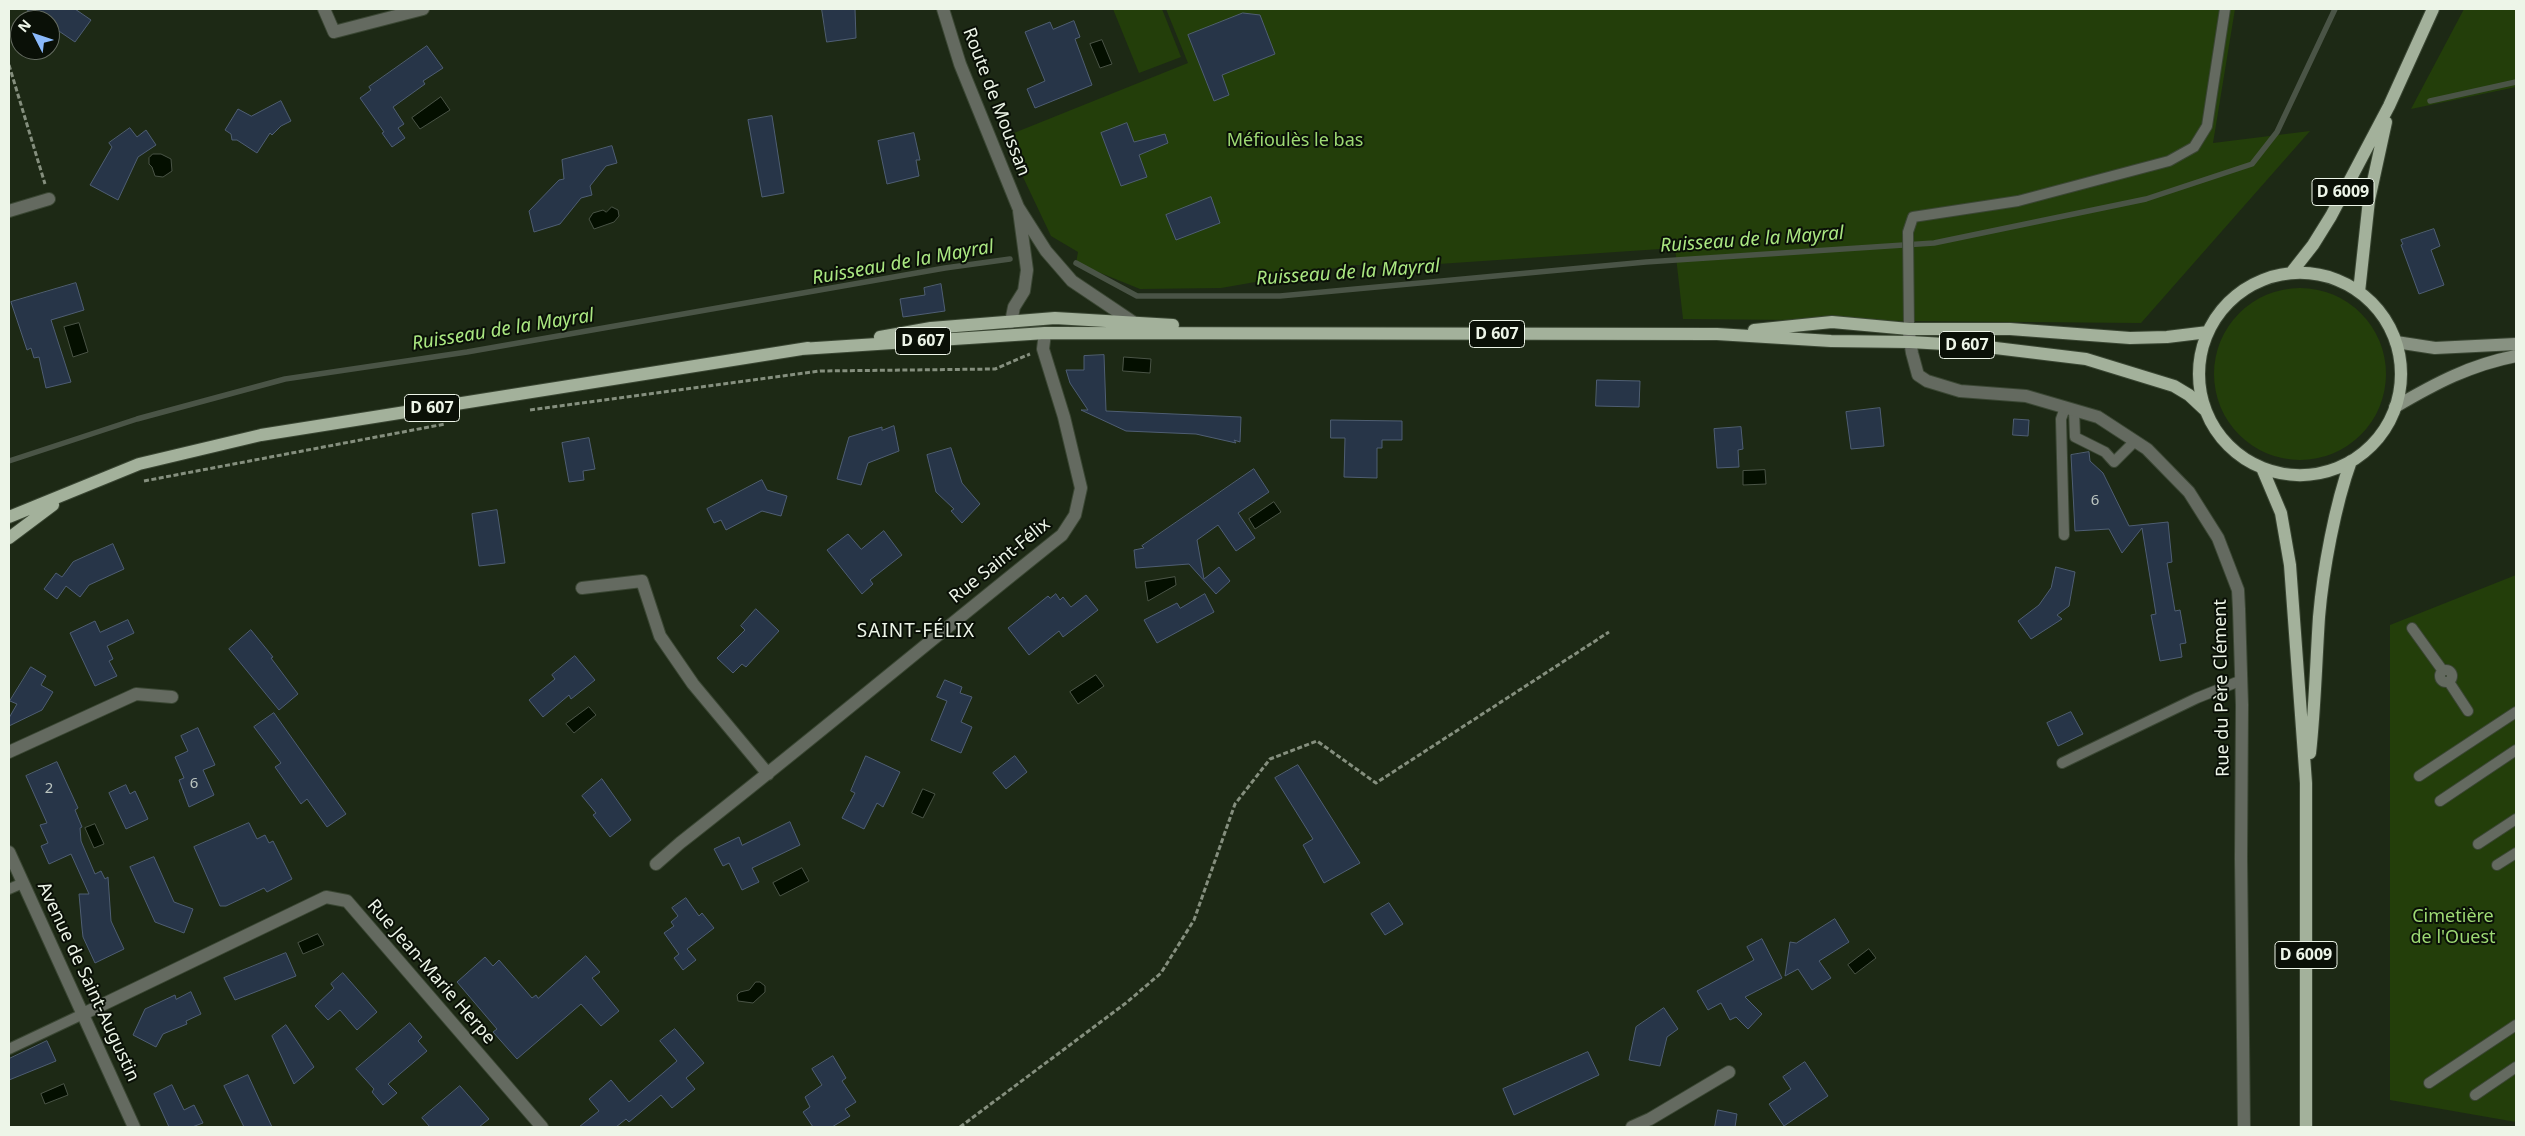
<!DOCTYPE html>
<html>
<head>
<meta charset="utf-8">
<style>
  body { margin:0 }
  #map { position:relative; width:2525px; height:1136px; overflow:hidden; background:#1d2915; font-family:"Noto Sans",sans-serif }
  canvas { display:block }
  .frame { position:absolute; inset:0; border:10px solid #edf5e8; pointer-events:none }
  .north { position:absolute; left:10px; top:10px; width:50px; height:50px; box-sizing:border-box; background:#0a1007; border:1px solid #656c61; border-radius:50%; rotate:311deg; font-size:14px; font-weight:700; line-height:20px; text-align:center; color:#edf5e8 }
  .north::after { content:''; display:block; margin:auto; width:18px; height:22px; background:#8bbafc; clip-path:polygon(50% 0,100% 100%,50% 72%,0 100%) }
</style>
</head>
<body>
<div id="map">
<canvas width="2525" height="1136"></canvas>
<div class="frame"></div>
<div class="north">N</div>
</div>
<script>
const g = document.querySelector('canvas').getContext('2d');
g.lineJoin = 'round';
function paint(path, color) { g.fillStyle = color; g.fill(path, 'evenodd'); }
function stroke(path, color, width, dash) { g.strokeStyle = color; g.lineWidth = width; g.lineCap = dash ? 'butt' : 'round'; g.setLineDash(dash || []); g.stroke(path); }
function drawText(font, color, halo, rows, align = 'center') {
  g.font = font + ' "Noto Sans",sans-serif'; g.lineWidth = 4; g.setLineDash([]); g.textBaseline = 'middle'; g.strokeStyle = halo; g.fillStyle = color; for (const [text, x, y, turn = 0] of rows) {
    g.save(); g.translate(x, y); g.rotate((+turn || 0) * Math.PI / 180); g.textAlign = isNaN(turn) ? turn : align; if (halo) g.strokeText(text, 0, 0); g.fillText(text, 0, 0); g.restore();
  }
}
paint(new Path2D(`
  M1113,9H1162L1181,57L1139,73Z
  M1166,9H2235L2213,143L2310,131L2141,323L1683,319L1675,248L1409,266L1353,265L1221,288L1140,289L1076,263L1078,252L1051,236L1004,137L1188,63Z
  M2464,9H2516V87L2411,109Z
  M2214 374a86 86 0 1 1 172 0a86 86 0 1 1-172 0Z
  M2516,575V1122L2390,1100V625Z`), '#233e0a');
const water = new Path2D(`
  M1102,40L1112,64L1100,68L1090,44Z
  M441,97L450,110L420,129L412,118Z
  M153,154H161L171,159L172,171L163,177L155,176L152,167L149,164V158Z
  M612,207L618,210L619,216L614,222L594,229L589,219L593,213L603,210L606,212Z
  M79,323L88,352L73,357L64,327Z
  M1124,357L1151,359L1150,373L1123,371Z
  M1765,470L1766,484L1743,485V471Z
  M1274,502L1281,512L1255,529L1249,519Z
  M1175,577L1176,585L1148,601L1145,582Z
  M1096,675L1104,686L1078,704L1070,692Z
  M589,707L596,715L574,733L566,724Z
  M923,789L935,794L923,818L912,813Z
  M95,824L104,844L94,848L85,828Z
  M802,868L809,881L780,896L773,883Z
  M318,934L324,945L303,954L298,943Z
  M1869,949L1876,958L1855,974L1848,965Z
  M756,982H760L765,986V992L753,1003L738,1001L737,995L740,992L749,990Z
  M64,1084L68,1095L45,1104L41,1094Z`);
paint(water, '#040f00');
stroke(water, '#4a5446', 1);
stroke(new Path2D(`
  M2430,101L2516,82
  M1076,263L1137,296H1280L1646,262L1934,243L2146,199L2252,164L2277,132L2335,9
  M9,461L137,419L285,379L467,352L945,268L1010,259`), '#4a5446', 5.5);
const building = new Path2D(`
  M26,9H75L91,20L75,42L50,25V20H43Z
  M822,9H855L856,38L827,42Z
  M1243,13L1260,15L1275,54L1222,75L1229,95L1214,101L1188,35Z
  M1074,21L1080,37L1075,39L1092,85L1035,108L1027,89L1045,81L1025,32L1050,22L1053,29Z
  M427,46L443,68L423,81L425,84L393,107L404,124L398,128L405,138L392,147L382,133L384,132L360,98L371,90L369,87Z
  M281,101L291,121L281,126L272,135L270,133L257,153L237,140H232L231,134L225,130L238,109L251,116Z
  M772,116L784,193L762,197L748,120Z
  M1127,123L1134,142L1165,134L1168,143L1139,155L1147,177L1121,186L1101,133Z
  M130,128L137,137L146,130L156,145L138,157L118,200L90,185L112,147L109,143Z
  M914,133L920,160H916L919,176L887,184L878,141Z
  M612,146L617,163L606,166L590,186L592,195L581,198L560,224L534,232L529,211L559,180L564,179L562,160Z
  M1211,197L1220,223L1176,240L1166,215Z
  M2434,229L2440,246L2431,250L2444,285L2419,294L2401,245L2403,244L2401,240Z
  M76,283L84,310L51,320L71,382L46,388L39,357L34,358L31,348L27,350L11,302Z
  M941,284L945,311L903,317L900,299L925,295L924,288Z
  M1104,355L1106,411L1241,417L1240,442L1234,440L1236,443L1196,434L1126,431L1081,410H1088L1070,383L1066,370H1084V356Z
  M1597,380L1640,381L1639,407L1596,406Z
  M1880,408L1884,446L1851,449L1846,412Z
  M2014,419L2029,420L2028,436L2013,435Z
  M1331,420L1402,421V440H1382V448H1377V478L1344,477L1345,438H1331Z
  M894,426L899,451L868,463L861,485L837,479L849,437L882,427V430Z
  M1741,427L1743,449L1738,450L1739,467L1717,468L1714,429Z
  M589,438L595,469L583,471L584,480L569,482L562,443Z
  M951,448L962,483L980,504L962,523L951,511L954,509L936,492L927,455Z
  M2089,452L2090,461L2103,473L2129,526L2168,522L2172,562L2167,563L2175,611L2180,610L2186,643L2180,644L2182,657L2160,661L2151,615L2156,614L2142,528L2122,553L2109,529L2075,531L2071,455Z
  M1254,469L1269,492L1238,513L1255,538L1236,551L1218,525L1197,540L1204,579L1219,567L1230,581L1216,594L1189,564L1136,568L1134,550L1144,548L1142,546Z
  M762,480L767,490L787,496L781,516L762,511L726,530L721,520L714,523L707,509Z
  M497,510L505,563L479,566L472,514Z
  M884,531L902,555L870,580L873,584L862,594L827,550L848,534L861,549Z
  M113,544L124,569L89,585L80,597L66,586L57,599L44,589L56,573L62,577L73,562Z
  M2056,567L2075,572L2069,606L2057,615L2062,619L2031,639L2018,621L2039,605L2051,588Z
  M1056,594L1060,600L1063,597L1071,607L1086,595L1098,610L1063,637L1059,631L1029,655L1008,628L1048,596L1050,598Z
  M1205,594L1214,612L1157,643L1144,620L1177,603L1180,608Z
  M756,609L779,631L746,667L742,664L733,673L717,658L745,630L741,626Z
  M128,620L134,633L107,646L113,659L109,661L117,676L95,686L70,633L95,621L100,632Z
  M251,630L273,657L271,658L298,694L279,710L229,649Z
  M575,656L595,680L571,699L569,695L543,717L529,700L555,679L552,675Z
  M31,667L46,676L41,685L53,692L42,710L9,726V718L17,704L10,701Z
  M945,680L962,687L960,693L972,697L961,722L972,727L961,753L931,740L947,701L937,697Z
  M2071,712L2083,734L2058,746L2047,723Z
  M274,713L346,814L327,827L307,799L301,804L275,767L281,763L254,727Z
  M198,728L215,765L203,770L214,795L189,807L179,780L184,778L175,757L188,751L181,736Z
  M866,756L900,772L883,807L877,803L864,829L842,818L855,793L851,791Z
  M1015,756L1027,772L1006,789L993,773Z
  M57,762L78,808L75,810L82,827L80,828L81,841L95,874L101,871L105,879L108,877L111,921L124,949L95,963L83,937L82,928L79,894H89L71,854L49,864L41,846L48,843L40,825L47,823L26,776Z
  M1298,765L1360,863L1324,883L1303,845L1313,839L1275,778Z
  M602,779L631,820L610,837L593,815L596,813L582,796Z
  M126,785L130,794L135,791L148,819L126,829L109,793Z
  M790,822L800,845L752,868L759,882L742,890L729,863L723,866L714,849L739,837L742,845Z
  M249,823L257,839L265,835L269,843L273,841L292,879L267,892L264,888L226,906H220L194,847Z
  M154,857L174,902L193,909L184,933L155,922L130,867Z
  M686,898L699,916L702,913L714,928L687,949L696,960L683,970L674,958L679,954L664,933L674,926L671,922L678,916L672,908Z
  M1389,903L1403,924L1385,935L1371,914Z
  M1835,919L1849,942L1819,961L1831,978L1812,990L1798,969L1785,976L1790,942L1796,943Z
  M1762,939L1782,978L1745,997L1762,1014L1748,1029L1736,1017L1730,1020L1721,1003L1708,1010L1697,991L1754,960L1747,947Z
  M286,953L296,976L235,1000L224,978Z
  M586,956L600,972L592,978L619,1011L601,1026L581,1004L517,1059L493,1032L497,1029L457,982L485,957L493,966L499,960L532,998L536,995L538,998Z
  M343,973L377,1012L357,1030L340,1010L328,1020L315,1006L334,988L331,984Z
  M191,992L201,1014L186,1021L187,1024L163,1034L156,1047L133,1035L145,1009L175,995L176,999Z
  M1664,1008L1678,1029L1667,1037L1660,1066L1629,1060L1636,1027Z
  M410,1023L422,1037L418,1041L427,1051L388,1084L397,1093L383,1105L372,1092L374,1089L356,1069Z
  M286,1025L314,1067L294,1084L272,1036Z
  M675,1029L704,1063L686,1078L695,1089L672,1108L661,1095L629,1122L626,1119L616,1127H579L599,1111L589,1099L611,1080L629,1102L677,1061L660,1041Z
  M47,1041L56,1061L9,1080V1059Z
  M1588,1052L1599,1075L1514,1115L1503,1089Z
  M833,1056L846,1078L842,1081L856,1102L845,1109L850,1116L832,1127H813L803,1112L810,1107L805,1097L822,1085L812,1069Z
  M1805,1062L1828,1096L1784,1126L1769,1104L1791,1089L1783,1077Z
  M248,1075L259,1099L272,1127H244L224,1086Z
  M172,1085L184,1110L194,1105L203,1123L192,1127H169L154,1094Z
  M460,1086L489,1119L479,1127H430L422,1118Z
  M1718,1110L1737,1114L1735,1127H1715Z`);
paint(building, '#273548');
stroke(building, '#4f5e73', 1);
const service = new Path2D(`
  M1909,329L1908,232L1913,217L2018,201L2169,161L2194,147L2207,126L2225,9
  M2074,410L2075,437L2105,452L2114,462L2135,441
  M2064,535L2061,419L2065,408
  M2412,628L2443,671
  M2440 676a6 6 0 1 1 12 0a6 6 0 1 1-12 0Z
  M2449,682L2468,711
  M2062,763L2197,698L2242,680
  M2419,776L2516,712
  M2440,801L2516,750
  M2478,844L2516,819
  M2497,865L2516,853
  M9,889L23,883
  M9,1049L83,1014
  M2429,1083L2516,1025
  M2475,1095L2516,1067`);
const minor = new Path2D(`
  M324,9L334,32L423,9
  M9,211L49,199
  M1909,333L1912,353L1918,375L1927,381L1960,391L2026,396L2098,417L2147,449L2189,492L2218,538L2238,590L2239,609L2242,705L2241,858L2244,1127
  M582,588L642,581L660,636L693,684L768,774
  M9,752L136,694L172,697
  M9,852L134,1127
  M656,864L680,843C809,742 934,637 1062,535L1075,515L1081,488L1064,417L1043,349L1045,333
  M83,1014L326,897L347,901L542,1127
  M1632,1127L1650,1119L1729,1072`);
const tertiary = new Path2D(`
  M943,9L960,64L1018,207L1046,251L1072,281L1133,322
  M1011,322L1014,307L1024,291L1027,270L1019,211`);
const secondary = new Path2D(`
  M2396,342L2435,348L2516,344
  M2395,407C2436,383 2470,365 2516,356`);
const primary = new Path2D(`
  M2291,273L2313,245L2331,216L2389,106L2433,9
  M2199 374a101 101 0 1 1 202 0a101 101 0 1 1-202 0Z
  M2359,292L2369,200L2386,122
  M1754,330L1832,322L1909,329H2010L2130,338L2167,337L2208,332
  M880,337L931,328L1055,318L1173,325
  M801,349L1045,333L1717,334L1831,341L1910,342L1979,346L2086,359L2174,386L2189,395L2205,410
  M2262,468L2281,513L2290,565L2306,783V1127
  M9,517L139,464L261,435L808,348
  M9,538L53,505
  M2310,753C2315,708 2316,663 2319,617C2323,570 2335,505 2351,461`);
stroke(service, '#3a4633', 12);
stroke(minor, '#3a4633', 14);
stroke(tertiary, '#3a4633', 14);
stroke(secondary, '#3a4633', 14);
stroke(primary, '#3a4633', 14);
stroke(new Path2D(`
  M9,65L45,184
  M530,410L820,371L995,369L1030,354
  M144,481L445,424
  M960,1127L1126,1003L1161,973L1194,920L1235,804L1270,759L1317,741L1376,783L1609,632`), '#858f7e', 3, [5, 2.5]);
stroke(service, '#646a60', 10);
stroke(minor, '#646a60', 12);
stroke(tertiary, '#646a60', 12);
stroke(secondary, '#889282', 12);
stroke(primary, '#a3b19b', 12);
drawText('15px', '#bcc5c0', null, [
  ["6",2095,501],
  ["6",194,784],
  ["2",49,789]
]);
for (const [x, y, w] of [
  [2343,192,62],
  [1497,334,55],
  [923,341,55],
  [1967,345,55],
  [432,408,55],
  [2306,955,62]
]) { const box = new Path2D(); box.roundRect(x - w / 2, y - 13.5, w, 27, 4); g.fillStyle = '#0a1007'; g.fill(box); stroke(box, '#edf5e8', 1); }
drawText('bold 16px', '#edf5e8', null, [
  ["D 6009",2343,192],
  ["D 607",1497,334],
  ["D 607",923,341],
  ["D 607",1967,345],
  ["D 607",432,408],
  ["D 6009",2306,955]
]);
drawText('18px', '#edf5e8', '#0a1007', [
  ["Route de Moussan",996,102,69],
  ["Rue Saint-Félix",1000,561,-39],
  ["Rue du Père Clément",2222,688,-91],
  ["Rue Jean-Marie Herpe",431,972,49],
  ["Avenue de Saint-Augustin",88,982,65]
]);
drawText('18px', '#9dd973', '#0a1007', [
  ["Méfioulès le bas",1295,141],
  ["Cimetière",2453,917],
  ["de l'Ouest",2453,938]
]);
drawText('italic 19px', '#aae781', '#0a1007', [
  ["Ruisseau de la Mayral",1752,240,-4],
  ["Ruisseau de la Mayral",903,263,-10],
  ["Ruisseau de la Mayral",1348,273,-4],
  ["Ruisseau de la Mayral",503,330,-9]
]);
g.letterSpacing = '1px';
drawText('19px', '#edf5e8', '#0a1007', [
  ["SAINT-FÉLIX",916,632]
]);
g.letterSpacing = '0px';
</script>
</body>
</html>
